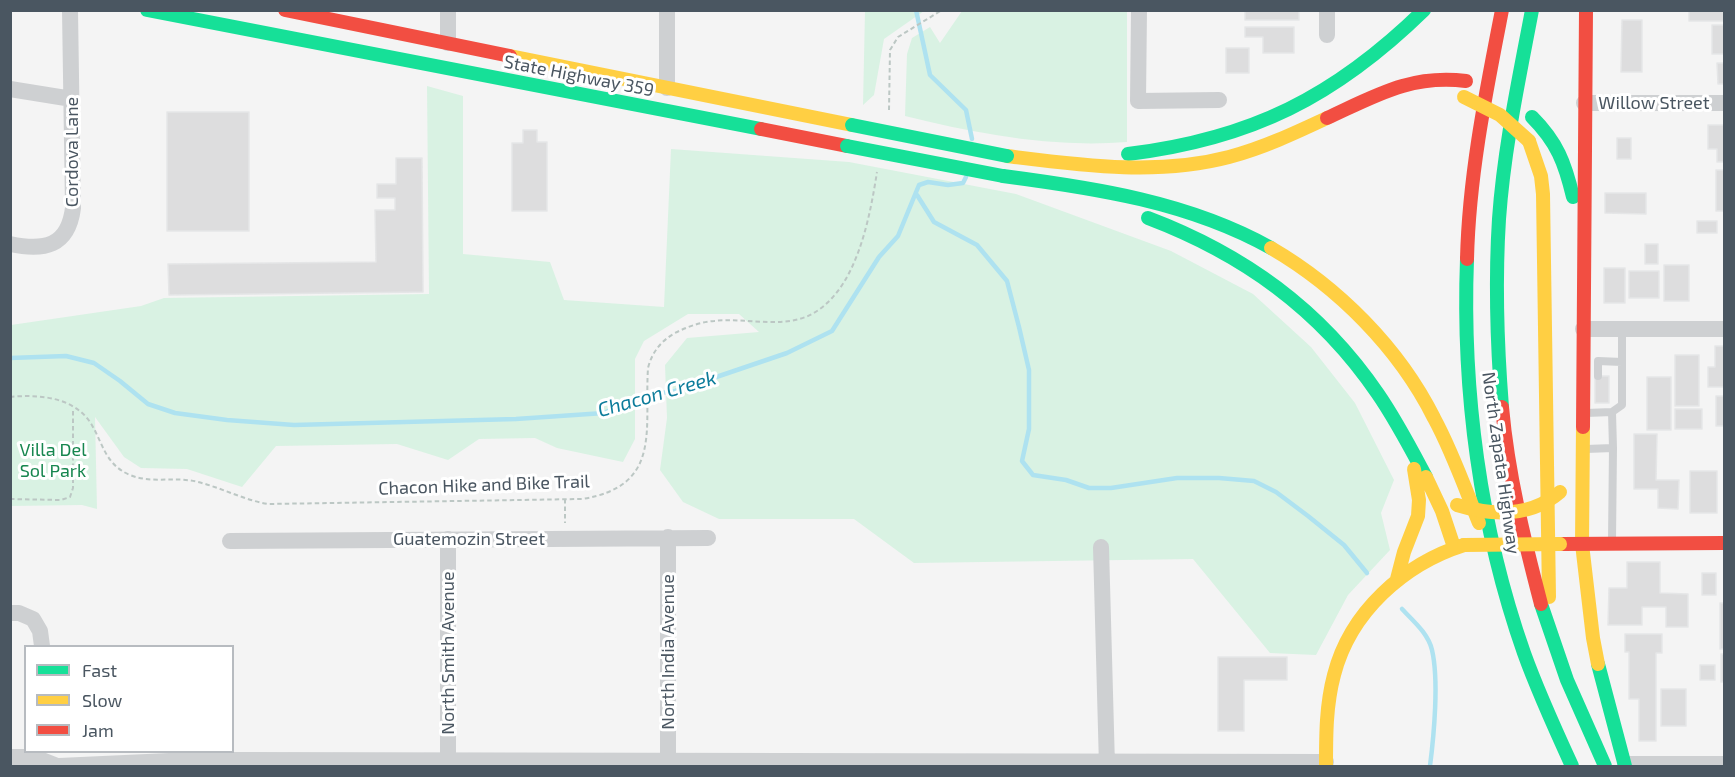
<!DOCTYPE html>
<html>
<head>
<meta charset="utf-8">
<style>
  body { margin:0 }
  #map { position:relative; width:1735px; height:777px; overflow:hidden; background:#f4f4f4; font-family:"Exo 2",sans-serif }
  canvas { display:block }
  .frame { position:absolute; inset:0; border:12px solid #4a5661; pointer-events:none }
  .legend { position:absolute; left:24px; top:645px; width:210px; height:108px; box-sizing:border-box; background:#fff; border:2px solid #b7bbc0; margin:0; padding:8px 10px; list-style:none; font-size:18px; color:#4a5661 }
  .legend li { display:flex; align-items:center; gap:12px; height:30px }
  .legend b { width:30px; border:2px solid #b7bbc0 }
</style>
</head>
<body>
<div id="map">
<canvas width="1735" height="777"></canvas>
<div class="frame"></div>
<ul class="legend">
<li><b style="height:8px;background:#16e098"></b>Fast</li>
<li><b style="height:8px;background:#ffcf43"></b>Slow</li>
<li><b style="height:8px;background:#f24e42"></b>Jam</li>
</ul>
</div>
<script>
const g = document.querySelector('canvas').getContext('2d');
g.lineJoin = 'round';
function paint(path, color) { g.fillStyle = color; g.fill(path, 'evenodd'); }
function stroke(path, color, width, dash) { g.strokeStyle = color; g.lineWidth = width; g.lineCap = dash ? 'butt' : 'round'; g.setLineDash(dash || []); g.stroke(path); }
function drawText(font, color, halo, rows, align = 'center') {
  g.font = font + ' "Exo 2",sans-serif'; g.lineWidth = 6; g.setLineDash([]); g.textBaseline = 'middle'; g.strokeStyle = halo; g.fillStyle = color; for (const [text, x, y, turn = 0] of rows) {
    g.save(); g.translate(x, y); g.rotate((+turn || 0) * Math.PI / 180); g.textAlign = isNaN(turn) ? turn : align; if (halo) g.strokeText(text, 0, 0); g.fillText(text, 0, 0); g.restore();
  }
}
paint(new Path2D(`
  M865,11H924L884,39L874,95L863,105Z
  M962,11H1127V142C1052,148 978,134 905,116L907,54L912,38L930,27L940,43Z
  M427,86L463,96V254L550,262L564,300L664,307L671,149L849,162L1016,194L1171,251L1253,294L1311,347L1355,403L1394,480L1381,513L1390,550L1348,595L1316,655L1270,653L1193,559L914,563L854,519H719L683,502L660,470L667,418L665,365L687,338L759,332L739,314H688L644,341L635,359V439L623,462L557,448L535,438L479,439L448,460L397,444L276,446L242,487L187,469L141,468L124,457L95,417L97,509L82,505L11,506V325L141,306L164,298L429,294Z`), '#d9f2e3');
stroke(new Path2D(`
  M916,10L930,75L966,110L972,139
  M917,195L934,222L977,245L1007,281L1019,327L1029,370V429L1022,461L1033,475L1066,480L1089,488H1111L1177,478H1219L1254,481L1276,492L1308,516L1344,545L1367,573
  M10,358L66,356L94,363L120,381L148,404L175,413L227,420L294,425L516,419L604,413L639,396L675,391L787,353L832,331L879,257L898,236L919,185L928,182L948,185L963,183L966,177
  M1402,609C1413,621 1428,633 1432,650C1439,680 1434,735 1430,766`), '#aee2f0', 4.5);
const building = new Path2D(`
  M1245,10H1299V20H1245Z
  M1689,10H1724V21H1689Z
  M1622,20H1642V72H1621Z
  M1712,25H1724V54H1712Z
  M1245,27H1294V53H1263V37H1245Z
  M1226,48H1249V73H1226Z
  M1717,63H1724V84H1718Z
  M167,112H249V231H167Z
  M1708,125H1724V162H1717V149H1708Z
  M523,130H537V142H547V211H512V143H523Z
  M1617,138H1631V159H1617Z
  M396,158H422L423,292L169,295L168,264L376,262L375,210H395V198H377V184H396Z
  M1716,170H1724V211H1716Z
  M1605,193H1646V214L1605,213Z
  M1697,221H1717V233H1697Z
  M1645,244H1658V264H1645Z
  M1664,265H1689V301H1664Z
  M1604,268H1625V303H1604Z
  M1629,271H1659V298H1629Z
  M1715,346H1724V387H1708V367H1715Z
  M1675,355H1699V406H1675Z
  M1595,376H1609V403H1595Z
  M1647,377H1671V430H1647Z
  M1716,396H1724V426H1716Z
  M1675,409H1702V429H1675Z
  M1634,434H1657L1656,480H1679L1678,509L1658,508V489H1634Z
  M1690,471H1717V513H1690Z
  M1627,562H1660V593L1688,594V627H1666V607H1642V625H1608L1609,588H1627Z
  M1702,573H1716V595H1702Z
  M1720,603H1724V649H1720Z
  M1625,634H1662V653H1656V741H1639V699H1629V652H1625Z
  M1721,654H1724V682H1721Z
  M1218,657H1287V680H1244V731H1218Z
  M1700,665H1715V680H1700Z
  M1661,689H1686V726H1661Z`);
paint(building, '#ddddde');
stroke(building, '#e5e6e7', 1.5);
stroke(new Path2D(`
  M889,110L890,50L898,37L942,10
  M10,397C38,394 73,397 90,422C103,442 104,464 130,475C151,484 176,476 198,482C222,488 244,500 268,504L582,499C663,486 644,429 648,368C652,352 661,341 675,333C687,327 700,322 714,321C747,317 788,331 817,311C858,284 870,216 877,172
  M10,499L61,500L70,497L73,488V408
  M565,499V523`), '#bcc7c4', 2, [4.5, 3]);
stroke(new Path2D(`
  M1598,376V361L1622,362
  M1612,412L1622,405V329
  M1586,413L1612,412L1613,448
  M1586,449L1613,448L1612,540`), '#ced0d2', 8);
stroke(new Path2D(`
  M448,10V43
  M667,10V88
  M1139,10L1138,101L1219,100
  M1327,35V10
  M10,89L72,99
  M1584,103H1724
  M10,244C44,251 68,247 73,208L70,10
  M1583,329H1724
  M448,539V766
  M230,541L708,538
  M1101,547L1107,766
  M10,613H19L33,619L40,631L42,646
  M10,757H34L57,766
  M1625,764H1724
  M59,766L191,760H241L1326,762
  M668,766V537`), '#ced0d2', 16);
stroke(new Path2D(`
  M147,10L761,129
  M1532,117C1557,142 1565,163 1573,197
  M1128,154C1251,139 1335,97 1424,10
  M1003,176C1095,188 1189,202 1271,248
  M1148,218C1243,254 1320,309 1378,394C1396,420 1411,449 1426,477
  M1467,259C1462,391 1480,528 1524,653C1538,692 1555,729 1572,766
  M1502,407C1497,344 1495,282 1499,219C1504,148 1519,79 1532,10
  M1541,604L1567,680L1605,766
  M1598,664L1625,766`), '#16e098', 14);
stroke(new Path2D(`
  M510,56L852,125
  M1529,141L1541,176L1543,194L1549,597
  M1007,156C1080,165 1157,176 1229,157C1263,148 1295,133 1327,118
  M1271,248C1338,287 1399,348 1434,418C1452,451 1465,488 1479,523
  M1583,427L1582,544L1593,638L1598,664
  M1426,477L1442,511L1454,547
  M1397,579L1404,552L1418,516L1419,500L1414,469
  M1326,766C1326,735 1326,705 1334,675C1350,612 1404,564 1464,545`), '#ffcf43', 14);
stroke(new Path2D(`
  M285,10L510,56
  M1327,118C1375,96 1411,74 1466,81
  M761,129L847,146
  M1467,259C1469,175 1486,92 1502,10
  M1502,407C1508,474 1524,539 1541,604
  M1583,427L1586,10
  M1563,544L1724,543`), '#f24e42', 14);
stroke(new Path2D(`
  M852,125L1007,156
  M847,146L1003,176`), '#16e098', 14);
stroke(new Path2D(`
  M1464,97L1500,115L1529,141
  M1457,505C1493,516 1531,517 1560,492
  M1464,545L1560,544`), '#ffcf43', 14);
drawText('18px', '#4a5661', '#fff', [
  ["State Highway 359",579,76,11],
  ["Willow Street",1654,103],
  ["Cordova Lane",72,152,-90],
  ["North Zapata Highway",1501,463,82],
  ["Chacon Hike and Bike Trail",484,485,-2],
  ["Guatemozin Street",469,539],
  ["North India Avenue",668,652,-90],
  ["North Smith Avenue",448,653,-90]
]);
drawText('18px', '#17864f', '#fff', [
  ["Villa Del",53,450],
  ["Sol Park",53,471]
]);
drawText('italic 20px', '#0c7c9b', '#fff', [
  ["Chacon Creek",657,394,-16]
]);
</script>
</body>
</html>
